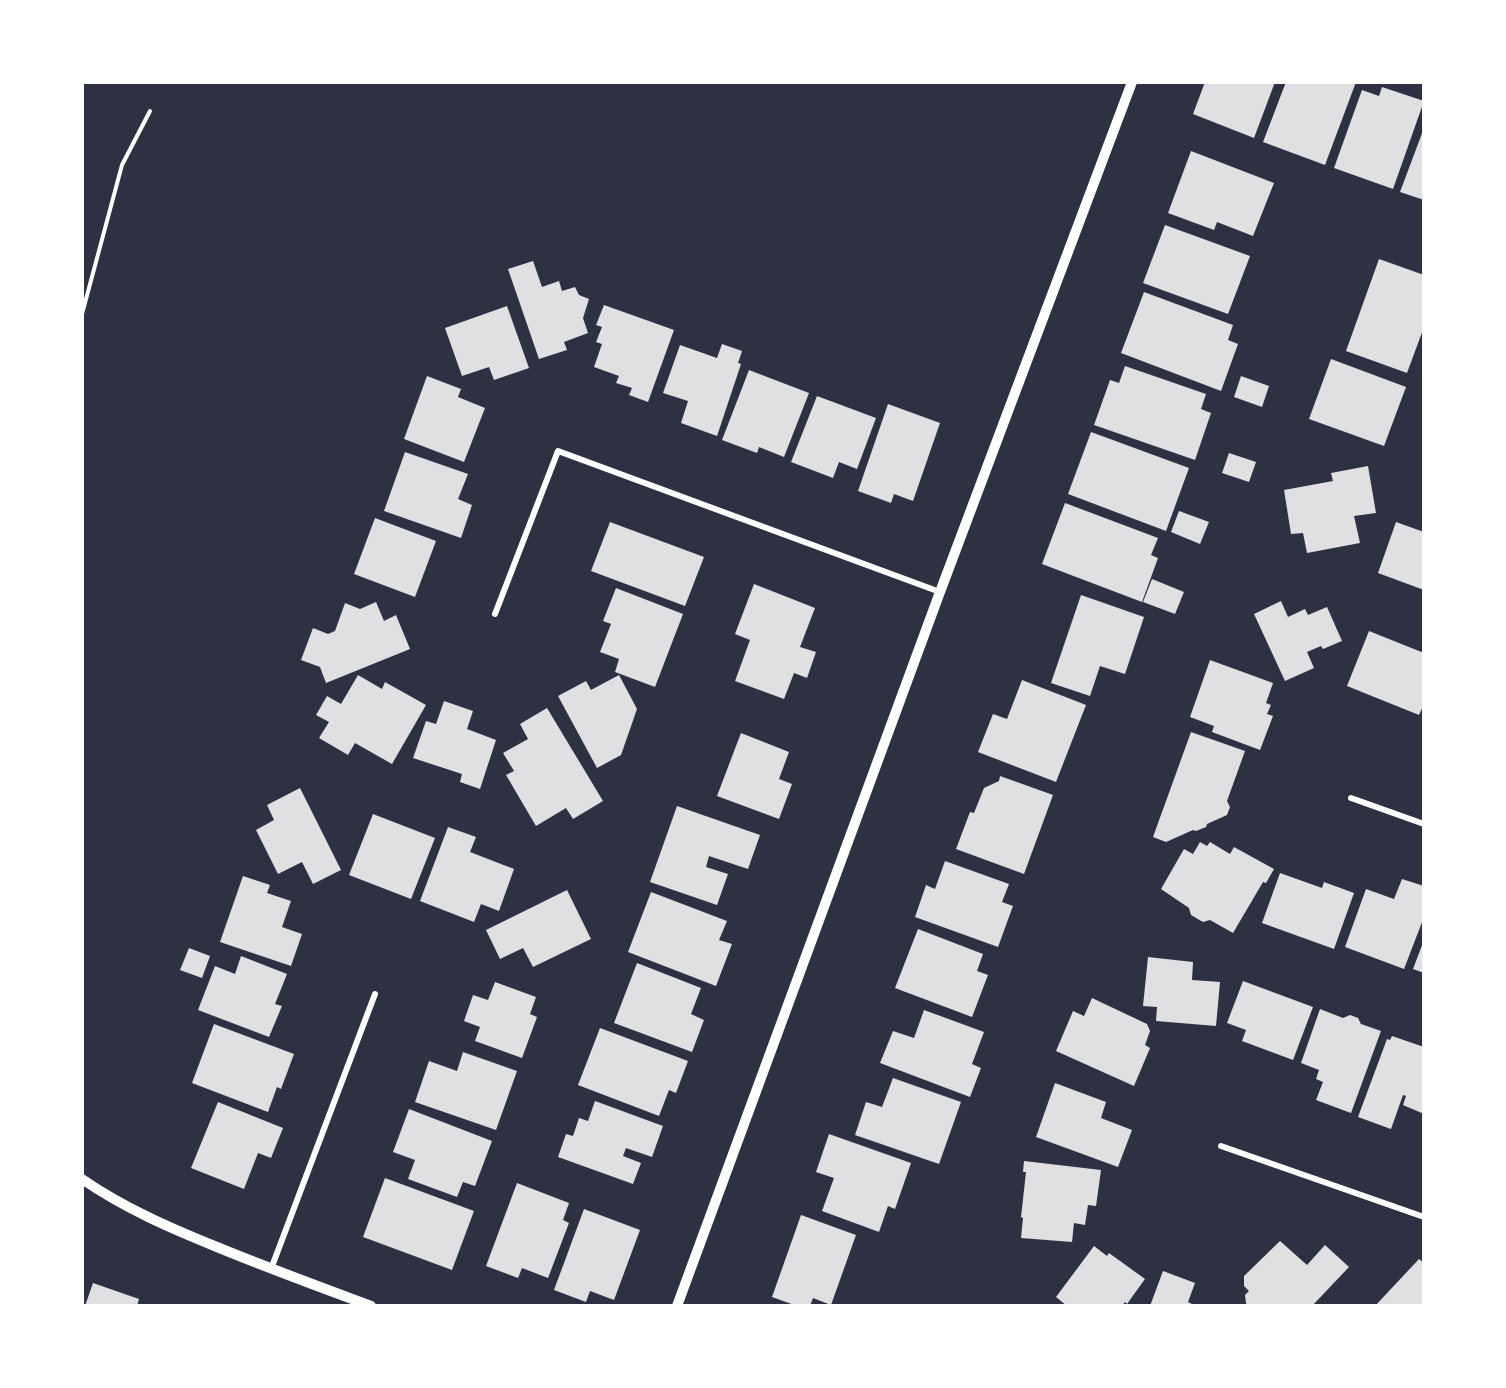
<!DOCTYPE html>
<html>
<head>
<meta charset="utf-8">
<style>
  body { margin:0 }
  #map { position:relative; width:1506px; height:1388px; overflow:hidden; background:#2d3142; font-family:Rubik,sans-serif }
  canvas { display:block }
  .frame { position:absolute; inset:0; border:84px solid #fff; pointer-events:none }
</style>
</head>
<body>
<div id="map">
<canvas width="1506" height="1388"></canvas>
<div class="frame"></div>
</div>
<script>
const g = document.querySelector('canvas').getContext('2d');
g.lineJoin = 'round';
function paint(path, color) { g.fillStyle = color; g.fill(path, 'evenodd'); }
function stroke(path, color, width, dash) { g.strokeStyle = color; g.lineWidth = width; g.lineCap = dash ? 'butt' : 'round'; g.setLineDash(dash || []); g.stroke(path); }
paint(new Path2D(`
  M1205,82H1275L1254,138L1193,114Z
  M1286,82H1356L1325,165L1263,142Z
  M1382,87L1424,101L1393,189L1334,168L1362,90L1379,96Z
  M1424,128V200L1400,192Z
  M1191,151L1274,183L1253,236L1217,222L1214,230L1168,213Z
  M1165,225L1250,256L1228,314L1143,283Z
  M1379,259L1424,275V327L1407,373L1346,351Z
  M533,261L542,287L559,281L562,291L575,287L579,295L589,299L583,318L588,333L564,342L567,350L539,359L508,269Z
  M1144,292L1233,325L1228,340L1238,344L1221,391L1121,353Z
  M604,305L674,330L648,402L629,395L632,388L616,383L619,376L594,367L602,344L596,342L602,327L596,325Z
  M507,306L529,368L494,380L489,367L462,376L445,328Z
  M722,344L742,351L738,363L741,364L717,436L681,423L688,401L663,393L680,345L717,358Z
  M1331,359L1406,387L1384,446L1309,419Z
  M1125,366L1206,394L1201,409L1211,413L1195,460L1094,425L1110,380L1119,383Z
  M749,370L809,393L784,457L759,447L757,453L722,440Z
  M427,376L461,389L458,397L485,408L464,462L404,439Z
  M1241,376L1269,386L1262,407L1234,397Z
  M817,396L876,418L857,469L839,462L833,478L791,462Z
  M888,404L940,423L913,501L894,494L891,503L858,491Z
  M1091,432L1189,468L1166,531L1068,494Z
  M405,452L468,474L458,499L472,505L461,538L384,511Z
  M1229,453L1256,462L1249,482L1222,473Z
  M1368,466L1376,513L1354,516L1360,543L1307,553L1303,533L1291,534L1284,490L1333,481L1331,473Z
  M1065,503L1158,538L1151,555L1158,558L1142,602L1042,564Z
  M1179,511L1209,522L1200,544L1171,532Z
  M375,518L436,541L415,597L354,574Z
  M610,522L704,557L685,606L591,571Z
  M1396,522L1424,532V590L1378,573Z
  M1152,579L1184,592L1175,614L1143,602Z
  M754,584L815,608L800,647L816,652L807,678L794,673L784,699L735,681L750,640L735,634Z
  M616,588L683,614L655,687L615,672L619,659L600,652L611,624L603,621Z
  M1081,595L1144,617L1125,674L1100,666L1090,696L1051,683Z
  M1281,601L1288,617L1305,609L1308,615L1327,607L1342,641L1323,649L1321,646L1307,652L1314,668L1285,681L1254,614Z
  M376,602L384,621L396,615L410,649L326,683L320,667L301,660L313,628L328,634L335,631L345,603L360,609Z
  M1369,631L1424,653V704L1419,715L1347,686Z
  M1210,660L1273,683L1266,703L1271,705L1267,714L1273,716L1260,750L1212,732L1214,726L1190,717Z
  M358,675L382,689L385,682L426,705L392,764L355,743L348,755L319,738L329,722L316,715L327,696L341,704Z
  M619,675L637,709L621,755L597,768L558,696L586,681L591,690Z
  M1022,680L1086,705L1056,782L978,752L993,714L1007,719Z
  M444,701L473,711L467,729L496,740L480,789L460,782L462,774L413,758L426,721L436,724Z
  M547,708L603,801L573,819L566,808L536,826L506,775L514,771L503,753L528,739L520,724Z
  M1191,732L1245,751L1227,801L1230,807L1227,815L1207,824L1206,827L1196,831L1193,830L1166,842L1153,837Z
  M741,733L789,752L779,779L792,784L779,819L717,796Z
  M1000,776L1053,795L1024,874L956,849L970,812L974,813L984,788L999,781Z
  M300,788L341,870L313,884L302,862L278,874L256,830L274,820L267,805Z
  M677,806L760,835L748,869L709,856L706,867L728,874L717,905L650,882Z
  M373,814L435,838L411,899L349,875Z
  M448,827L476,837L470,852L514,869L499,911L481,904L474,922L420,901Z
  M1200,842L1207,846L1210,842L1230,854L1234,847L1274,869L1266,883L1263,882L1233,933L1210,920L1203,922L1191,915L1189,908L1161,889L1184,849L1193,854Z
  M945,861L1009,884L1002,902L1013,906L998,947L915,917L926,885L935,889Z
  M1280,873L1322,888L1324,882L1354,893L1334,949L1262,923Z
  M243,876L270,885L267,893L291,901L282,927L302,934L291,966L220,942Z
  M1402,879L1424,886V917L1404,969L1345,947L1366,889L1394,899Z
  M567,890L591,939L533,967L523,948L500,959L486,930Z
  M651,892L727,921L719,940L732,944L716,986L628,952Z
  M918,929L983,954L977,971L988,975L972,1017L895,988Z
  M1424,940V973L1413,969Z
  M189,948L210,956L202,978L180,970Z
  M241,956L287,974L275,1004L282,1006L269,1037L198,1010L215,966L235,974Z
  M1148,957L1193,962L1192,980L1220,982L1216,1026L1156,1021L1157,1007L1143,1006Z
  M637,963L701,988L691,1014L704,1020L692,1052L614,1023Z
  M1243,981L1313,1007L1293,1060L1242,1041L1246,1030L1227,1023Z
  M495,982L536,997L530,1014L537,1017L522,1058L475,1041L480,1027L464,1021L473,995L488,1000Z
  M1092,998L1147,1024L1150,1031L1145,1045L1150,1048L1134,1086L1056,1051L1073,1011L1084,1016Z
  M1320,1009L1343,1018L1350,1015L1358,1018L1361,1024L1381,1031L1351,1113L1316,1100L1323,1082L1316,1079L1319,1070L1301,1063Z
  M924,1010L984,1032L972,1064L981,1068L970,1097L880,1063L893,1031L914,1038Z
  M214,1024L294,1054L281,1089L277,1087L268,1112L192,1083Z
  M600,1028L688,1061L676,1093L669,1090L659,1116L578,1085Z
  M1392,1036L1424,1047V1114L1403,1105L1406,1096L1403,1095L1391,1129L1358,1117L1387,1039L1390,1040Z
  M463,1052L517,1071L496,1130L415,1102L429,1061L457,1071Z
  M893,1078L961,1102L939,1164L855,1135L866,1102L882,1107Z
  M1055,1083L1106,1102L1101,1118L1132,1130L1118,1167L1036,1137Z
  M595,1101L663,1126L652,1157L626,1148L623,1156L641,1163L633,1184L558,1157L566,1134L573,1136L579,1118L588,1121Z
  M218,1102L283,1128L271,1158L258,1153L244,1189L191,1168Z
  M409,1109L492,1141L475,1186L463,1182L457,1197L408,1179L415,1160L393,1152Z
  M829,1134L911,1163L895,1209L888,1206L879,1232L822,1211L834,1178L816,1172Z
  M1024,1161L1101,1170L1096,1206L1088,1205L1085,1225L1074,1223L1072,1242L1021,1238L1023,1218L1021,1217L1026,1172H1023Z
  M385,1178L474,1211L452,1270L363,1237Z
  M517,1183L569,1203L563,1220L569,1223L548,1278L522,1268L518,1278L486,1266Z
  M584,1209L640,1230L614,1300L590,1291L586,1302L554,1290Z
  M801,1215L856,1235L831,1305L813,1298L810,1306H797L772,1297Z
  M1280,1241L1307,1265L1325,1245L1349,1267L1312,1306H1248L1246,1303L1245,1295L1249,1291L1244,1286V1276Z
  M1094,1246L1107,1256L1109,1253L1145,1279L1127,1304L1125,1302L1122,1306H1067L1056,1297Z
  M1419,1259L1424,1263V1306H1375Z
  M1163,1271L1195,1283L1188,1302L1196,1306H1150Z
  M93,1283L139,1299L137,1306H85Z`), '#e0e0e3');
stroke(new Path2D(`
  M82,314L122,165L150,111`), '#fff', 4);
stroke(new Path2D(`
  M495,614L558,451L940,592
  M1351,798L1424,824
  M1221,1146L1424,1217
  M271,1269L375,994`), '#fff', 6);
stroke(new Path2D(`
  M82,1179C124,1208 170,1228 217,1247C268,1268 320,1287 371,1306
  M677,1306L940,592L1132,82`), '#fff', 10);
</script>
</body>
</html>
